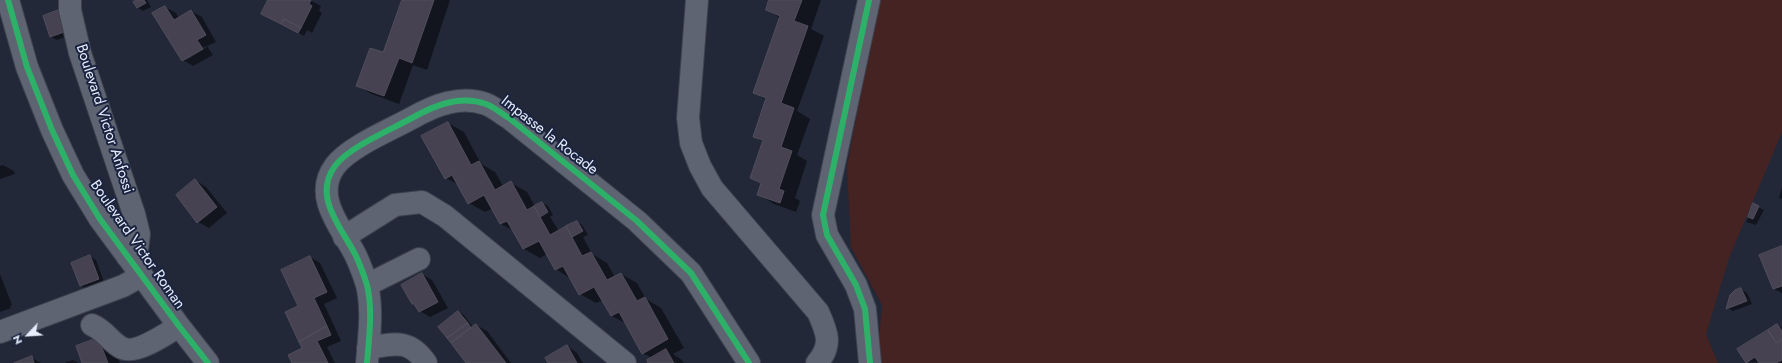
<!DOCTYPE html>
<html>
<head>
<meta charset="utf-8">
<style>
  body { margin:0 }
  #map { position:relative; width:1782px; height:363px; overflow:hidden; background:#222838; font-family:Jost,sans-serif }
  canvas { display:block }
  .north { position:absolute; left:8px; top:315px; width:40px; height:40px; -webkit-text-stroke:3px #1a2440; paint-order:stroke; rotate:245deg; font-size:11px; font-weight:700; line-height:16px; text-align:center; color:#e6edfc }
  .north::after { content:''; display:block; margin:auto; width:14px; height:18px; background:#e6edfc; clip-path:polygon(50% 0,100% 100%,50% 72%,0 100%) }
</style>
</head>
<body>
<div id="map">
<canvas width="1782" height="363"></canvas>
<div class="north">N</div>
</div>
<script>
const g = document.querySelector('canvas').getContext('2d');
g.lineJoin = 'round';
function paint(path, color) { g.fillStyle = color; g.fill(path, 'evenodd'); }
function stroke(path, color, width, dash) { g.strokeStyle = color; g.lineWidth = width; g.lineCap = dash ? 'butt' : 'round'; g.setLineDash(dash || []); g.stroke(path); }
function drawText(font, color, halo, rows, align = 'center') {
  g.font = font + ' Jost,sans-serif'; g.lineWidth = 4; g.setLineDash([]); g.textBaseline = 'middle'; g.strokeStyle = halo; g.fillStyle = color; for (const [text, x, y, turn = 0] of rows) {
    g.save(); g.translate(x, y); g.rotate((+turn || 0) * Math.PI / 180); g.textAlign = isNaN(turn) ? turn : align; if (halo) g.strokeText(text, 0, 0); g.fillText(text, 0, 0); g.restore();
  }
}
paint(new Path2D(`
  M879,0H1782V132L1729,258L1706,334L1718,363H877L882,305L851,247L847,166Z`), '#452322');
paint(new Path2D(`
  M137,0H147L151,7L143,11L138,8L134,2Z
  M269,0H310L321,6L319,11L322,13L312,33L307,30L304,36L292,29Z
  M403,0H450L427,70L413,65L399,104L372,94L357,86L384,54Z
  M770,0H821L811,29L824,36L797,111L810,119L797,155L807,161L795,198L800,201L796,212L774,204L758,194L762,184L751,178L764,142L754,136L766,100L754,93L780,18L767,10Z
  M165,7L176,13L179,18L191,11L202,17L216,42L207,46L213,55L193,66L183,60ZM206,46L207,47L186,60V57Z
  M44,16L72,34L57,40L51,37Z
  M448,123L464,132L481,164L495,172L503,186L511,183L527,192L535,206L542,203L548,206L553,215L550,217L559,231L577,222L582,225L588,235L583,237L592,254L607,263L615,277L621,274L637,283L646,299L661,308L684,348L673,354L682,360L684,363H650L652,358L643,353L627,324L612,316L603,300L596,303L580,294L571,279L556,269L547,254L540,258L524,249L514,231L501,224L493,208L485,212L469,203L459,185L446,178Z
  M3,165L14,171L15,174L0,179V166Z
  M195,180L206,187L227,213L209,228L198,222L177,195Z
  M1782,187V199L1779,198Z
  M1754,205L1764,210L1756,225L1746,222Z
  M1782,247V293L1774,289L1760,256Z
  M90,256L96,260L104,282L87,289L81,286Z
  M310,257L320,263L337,298L324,304L341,341L327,347L335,363H293L303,348L299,307Z
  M0,274L12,305L10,306L11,308L0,312Z
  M422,274L432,280L448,308L430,317L420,311L413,304Z
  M1741,289L1747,293L1752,304L1733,311L1727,308Z
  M459,312L464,315L473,327L476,325L487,331L511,363H467Z
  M1777,325L1782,328V363L1747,362Z
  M98,339L114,349L120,363H83Z
  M567,346L577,353L583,363H550Z
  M32,358L41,363H17Z
  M73,360L78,363H64Z`), '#0007');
const building = new Path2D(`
  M136,0H144L146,3L137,8L133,2Z
  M268,0H311L309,4L312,6L301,28L284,19L281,24L261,14Z
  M402,0H434L412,63L399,58L384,96L356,86L370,48L383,52Z
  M769,0H802L794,21L808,26L781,103L794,108L781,147L792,151L779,189L784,191L780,203L757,195L761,183L750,178L763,140L753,137L766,98L753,93L780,16L766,10Z
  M165,6L174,20L191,10L206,35L197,40L203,49L182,61L152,13Z
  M64,8L67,31L50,37L43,16Z
  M284,19L301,28L298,33L281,24Z
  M448,122L471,165L479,161L495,190L511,181L527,210L534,206L550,235L566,226L582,256L591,252L607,280L621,273L637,301L645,297L668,339L642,354L619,312L611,316L594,287L579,295L563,266L555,270L539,241L523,249L507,221L500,224L484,195L468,204L452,175L445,179L421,136Z
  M195,179L217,207L197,223L176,195Z
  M542,202L548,212L540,217L534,206Z
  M1753,203L1759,206L1753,219L1748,217Z
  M577,221L583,231L572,237L566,226Z
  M1782,246V286L1773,289L1759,255Z
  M90,255L99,279L80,286L71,263Z
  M310,256L327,292L314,298L327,326L299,342L285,312L298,306L281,270Z
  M422,273L438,302L419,312L414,304H412L401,285Z
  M1741,288L1747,301L1726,309L1730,295L1735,290Z
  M458,311L468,323L447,338L438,327Z
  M468,323L471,328L451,343L447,338Z
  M476,324L506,363H466L451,343Z
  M1777,324L1782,331V339L1776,343L1768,330Z
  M327,326L331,335L317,341L328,363H292L288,355L302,348L299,342Z
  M1768,330L1776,343L1782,339V360L1776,363H1759L1755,357L1746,363L1737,349Z
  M98,338L108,363H82L76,346Z
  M567,345L577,363H548L545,358Z
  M666,349L674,363H648L647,360Z
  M32,356L34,363H14Z`);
paint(building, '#474252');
stroke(building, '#514e5b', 1);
const minor = new Path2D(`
  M8,0L27,67L52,130L73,175L100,219L179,326L208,363
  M70,0V10L80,53L134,214L139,234L137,250L127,256
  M697,0L688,118L691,143L700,166L712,188L818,312C827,332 833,345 817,363
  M869,0L823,215L827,235L856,285L865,309L870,363
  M344,237L395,205L422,202L445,216L625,363
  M367,285L419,259
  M92,325C105,330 111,343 122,348C136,355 166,334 179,326
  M0,332L123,286L141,276
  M368,348C394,344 409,338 426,363
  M367,363C369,338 373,310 367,285C364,275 360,265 356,256C342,228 312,197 335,166C349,147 390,130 412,118C435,105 460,95 486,104C494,107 502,114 509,118L637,221L691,273L749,363`);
stroke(minor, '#3d424e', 24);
stroke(minor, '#5e6471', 22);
stroke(new Path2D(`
  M8,0L27,67L52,130L73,175L100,219L179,326L208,363
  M869,0L823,215L827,235L856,285L865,309L870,363
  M367,363C369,338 373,310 367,285C364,275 360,265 356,256C342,228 312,197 335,166C349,147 390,130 412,118C435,105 460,95 486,104C494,107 502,114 509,118L637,221L691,273L749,363`), '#2db169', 6);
drawText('15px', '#e6edfc', '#1a2440', [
  ["Boulevard Victor Anfossi",104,119,72],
  ["Impasse la Rocade",549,136,38],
  ["Boulevard Victor Roman",137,245,55]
]);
</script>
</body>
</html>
